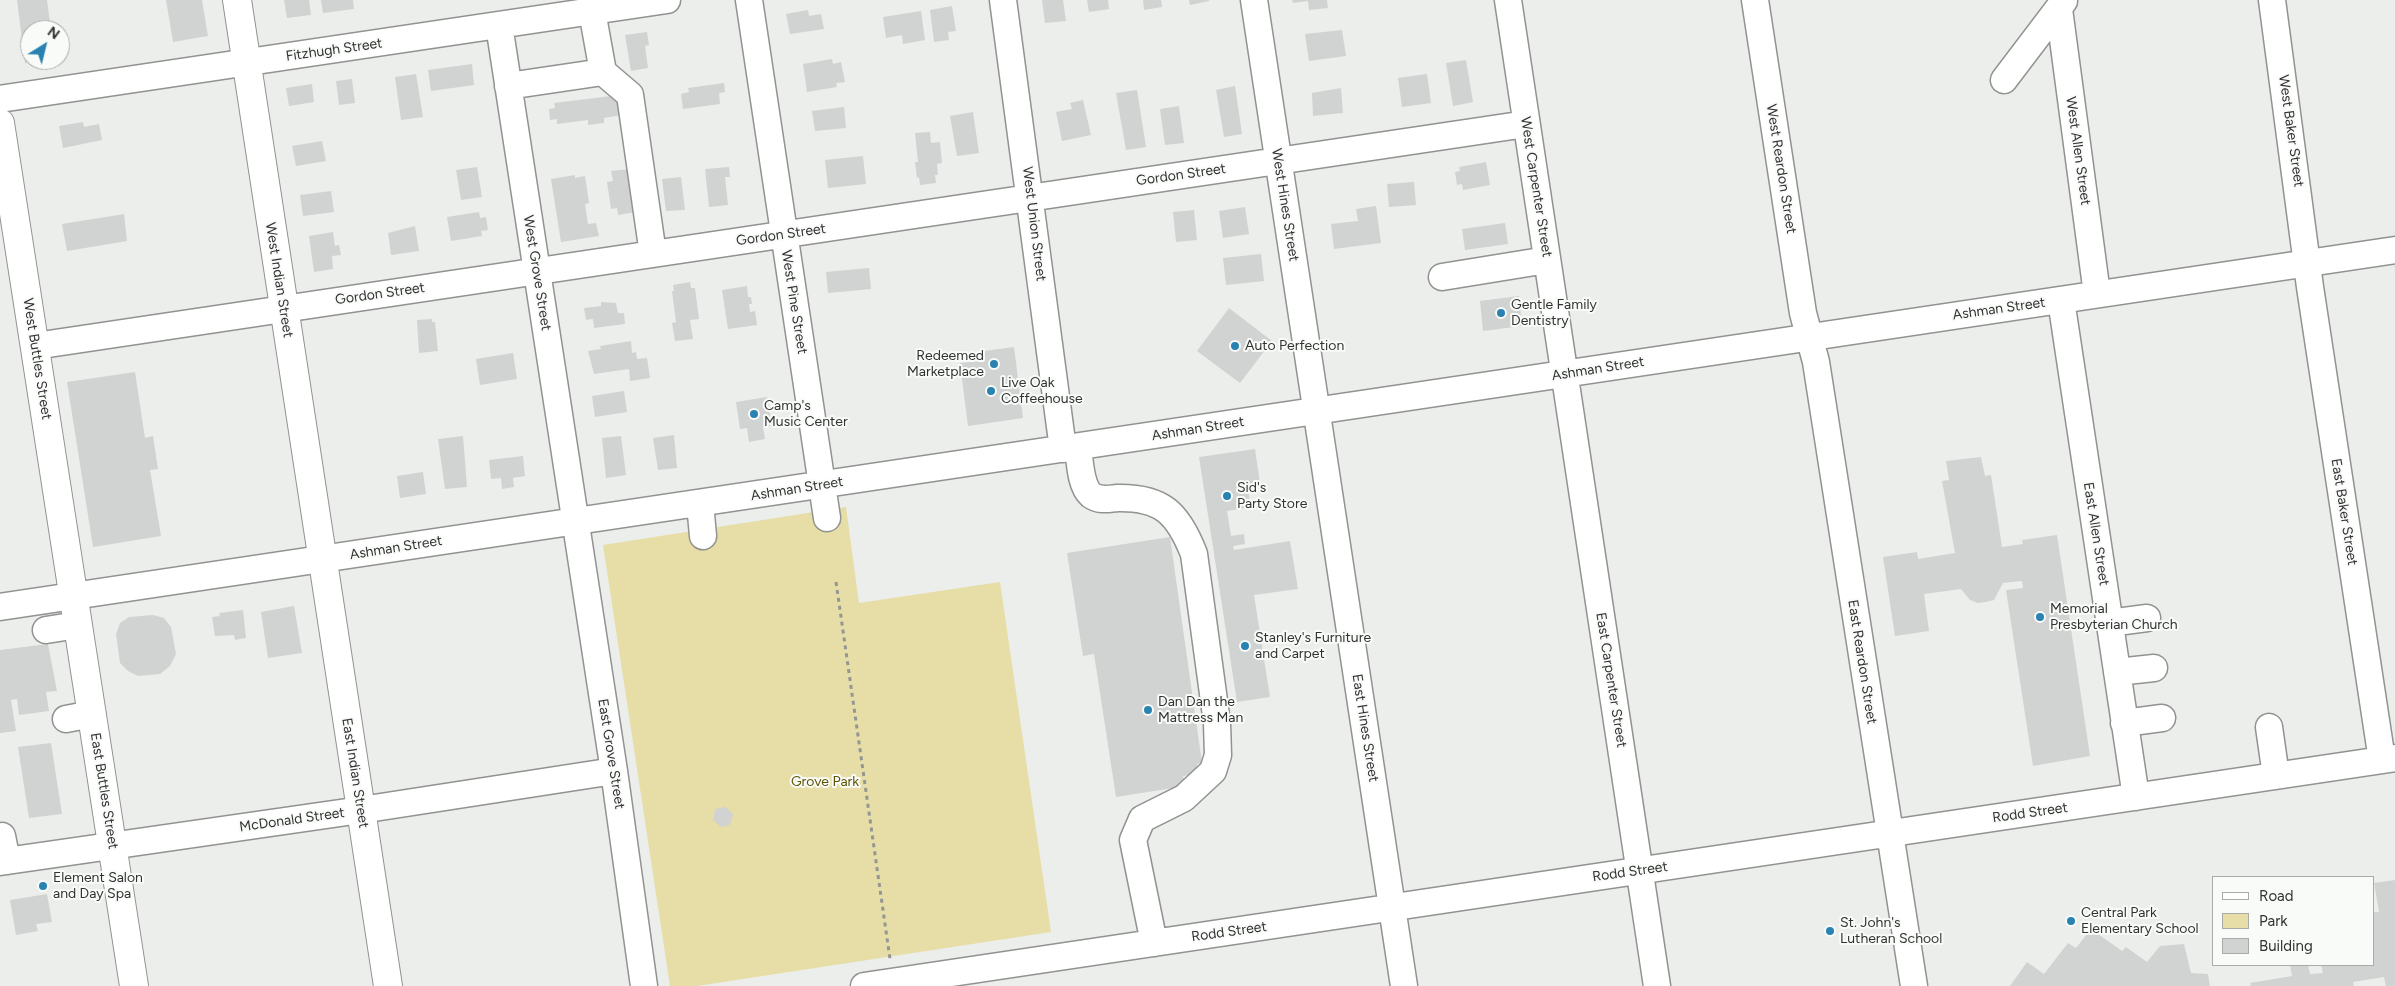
<!DOCTYPE html>
<html>
<head>
<meta charset="utf-8">
<style>
  body { margin:0 }
  #map { position:relative; width:2395px; height:986px; overflow:hidden; background:#eceeeb; font-family:Figtree,sans-serif }
  canvas { display:block }
  .legend { position:absolute; left:2212px; top:876px; width:162px; height:90px; box-sizing:border-box; background:#f9fbf9; border:1px solid #a9aba9; margin:0; padding:6px 9px; list-style:none; font-size:15px; color:#313231 }
  .legend li { display:flex; align-items:center; gap:10px; height:25px }
  .legend b { width:25px; border:1px solid #a9aba9 }
  .north { position:absolute; left:20px; top:20px; width:50px; height:50px; box-sizing:border-box; background:#f9fbf9; border:1px solid #a9aba9; border-radius:50%; rotate:36deg; font-size:14px; font-weight:700; line-height:20px; text-align:center; color:#313231 }
  .north::after { content:''; display:block; margin:auto; width:18px; height:22px; background:#2982b0; clip-path:polygon(50% 0,100% 100%,50% 72%,0 100%) }
</style>
</head>
<body>
<div id="map">
<canvas width="2395" height="986"></canvas>
<ul class="legend">
<li><b style="height:6px;background:#fff"></b>Road</li>
<li><b style="height:14px;background:#e6dea6"></b>Park</li>
<li><b style="height:14px;background:#d0d3d1"></b>Building</li>
</ul>
<div class="north">N</div>
</div>
<script>
const g = document.querySelector('canvas').getContext('2d');
g.lineJoin = 'round';
function paint(path, color) { g.fillStyle = color; g.fill(path, 'evenodd'); }
function stroke(path, color, width, dash) { g.strokeStyle = color; g.lineWidth = width; g.lineCap = dash ? 'butt' : 'round'; g.setLineDash(dash || []); g.stroke(path); }
function drawText(font, color, halo, rows, align = 'center') {
  g.font = font + ' Figtree,sans-serif'; g.lineWidth = 4; g.setLineDash([]); g.textBaseline = 'middle'; g.strokeStyle = halo; g.fillStyle = color; for (const [text, x, y, turn = 0] of rows) {
    g.save(); g.translate(x, y); g.rotate((+turn || 0) * Math.PI / 180); g.textAlign = isNaN(turn) ? turn : align; if (halo) g.strokeText(text, 0, 0); g.fillText(text, 0, 0); g.restore();
  }
}
paint(new Path2D(`
  M846,507L859,603L1000,582L1051,932L697,986H670L603,545Z`), '#e6dea6');
paint(new Path2D(`
  M17,0H47L51,30H30V60L40,61L25,63Z
  M166,0H202L208,36L173,42Z
  M284,0H309L311,15L287,18Z
  M321,0H353L354,9L323,13Z
  M1042,0H1063L1066,21L1045,23Z
  M1087,0H1108L1109,9L1089,12Z
  M1143,0H1161L1162,7L1144,10Z
  M1189,0H1209V1L1190,5Z
  M1292,0H1327L1328,8L1309,10L1308,1L1293,3Z
  M952,6L956,31L948,32L949,40L934,42L930,10Z
  M808,10L809,16L821,14L824,29L790,34L786,14Z
  M921,11L925,40L903,44L902,35L886,38L883,17Z
  M1342,30L1346,56L1309,61L1305,34Z
  M647,32L649,45L645,46L648,68L631,71L625,35Z
  M832,59L833,64L841,62L845,82L836,83L837,87L807,92L803,64Z
  M1466,60L1473,102L1453,106L1446,63Z
  M472,64L474,85L431,91L428,70Z
  M416,74L423,117L401,120L395,77Z
  M1427,74L1431,103L1402,107L1398,78Z
  M352,79L355,103L339,105L336,81Z
  M724,83L725,92L719,93L720,104L683,109L681,94L689,92L688,88Z
  M312,84L314,102L289,106L286,88Z
  M1235,86L1242,134L1224,137L1216,90Z
  M1341,88L1343,113L1313,116L1312,93Z
  M1137,90L1146,147L1126,150L1116,93Z
  M619,95L622,115L604,118V123L588,125V120L557,124V119L550,120L549,109L555,108L554,103Z
  M1083,100L1091,135L1062,141L1056,112L1072,109L1070,103Z
  M1179,106L1184,143L1165,145L1160,109Z
  M844,107L846,128L815,131L812,111Z
  M973,112L979,153L957,156L950,116Z
  M83,122L84,127L99,124L102,140L63,148L59,126Z
  M930,132L931,143L940,142L942,163L937,164L938,175H935L936,183L920,185L919,177L917,178L915,162H918L915,133Z
  M322,141L326,161L296,166L292,146Z
  M863,156L866,184L828,188L825,160Z
  M1486,162L1490,185L1463,190L1462,184L1457,185L1455,172L1460,171L1459,167Z
  M477,167L482,197L461,200L456,170Z
  M729,167L730,177H725L728,205L709,207L705,169Z
  M629,169L642,211L618,215L617,208L611,209L607,182L613,181L611,171Z
  M575,175V178L585,176L589,203L585,204L588,224L596,223L599,236L561,242L551,179Z
  M681,177L685,210L666,211L662,179Z
  M1414,182L1416,205L1389,207L1387,184Z
  M331,191L334,212L303,216L300,195Z
  M1376,206L1381,243L1334,249L1331,224L1358,221L1356,209Z
  M1245,207L1249,234L1223,238L1219,211Z
  M1194,210L1197,240L1176,242L1173,212Z
  M479,212L480,218L486,217L488,230L481,231L482,236L451,241L447,217Z
  M124,214L127,241L67,251L62,224Z
  M1505,223L1508,244L1465,250L1462,229Z
  M415,226L419,251L391,255L388,233Z
  M333,232L335,246L339,245L341,255L332,256L333,269L314,272L309,236Z
  M1261,254L1264,281L1226,285L1223,258Z
  M869,268L871,289L828,293L826,272Z
  M690,282L691,288H695L699,319L690,320L693,339L675,341L672,323L676,322L672,291H674L673,285Z
  M747,286L748,297H751L752,304H749L750,312L755,311L757,325L728,329L722,290Z
  M1519,296L1522,326L1483,331L1480,301Z
  M601,302L616,303L618,313H624L625,324L594,328L593,319L586,320L584,308L601,306Z
  M1229,308L1272,341L1240,383L1197,351Z
  M432,319V322H435L438,351L419,353L417,320Z
  M631,341L632,353L636,352L637,359L647,358L650,378L630,381L629,369L594,374L588,351L601,349L600,346Z
  M1014,347L1023,418L968,426L960,363L978,361L977,352Z
  M513,353L517,379L480,385L476,359Z
  M135,372L145,438L153,436L158,469L150,470L161,536L93,547L67,382Z
  M624,391L627,412L595,417L592,396Z
  M767,397L772,426L763,427L765,439L749,442L747,428L740,429L736,402Z
  M674,435L677,468L658,470L653,438Z
  M463,436L467,487L445,489L438,439Z
  M621,436L626,475L606,478L602,438Z
  M1255,449L1260,483L1247,485L1251,507L1227,511L1231,536L1244,534L1245,544L1233,546L1234,550L1290,541L1298,589L1254,595L1270,697L1237,702L1199,457Z
  M523,456L525,476L513,478L514,487L502,489L501,478L491,479L489,460Z
  M1981,457L1985,476L1991,475L2002,547L2023,544L2022,540L2057,535L2090,756L2033,766L2006,590L2023,588L2022,581L2003,583L1994,600L1985,602L1978,603L1970,600L1961,589L1924,594L1929,631L1895,636L1883,557L1917,552L1918,559L1955,553L1942,481L1949,480L1946,461Z
  M423,472L426,494L400,498L397,476Z
  M1170,537L1202,763L1197,764L1198,774L1183,776L1186,786L1116,797L1094,654L1083,656L1067,553Z
  M294,606L302,653L268,658L261,612Z
  M243,610L246,638L235,640L234,635L215,636L212,617L220,616L219,613Z
  M153,615L164,618L171,627L176,654L170,666L160,674L138,676L128,671L120,663L116,634L120,623L129,617Z
  M48,644L57,691L46,692L49,711L19,715L17,699L11,700L16,731L0,733V650Z
  M51,743L62,814L29,818L18,747Z
  M725,807L733,814L730,825L721,827L713,820L715,809Z
  M2395,880V986H2386L2384,977L2353,982L2354,986H2251L2250,983L2292,976L2290,965H2308L2310,974L2323,973L2321,965H2374V912H2379L2374,883Z
  M47,894L52,922L36,924L38,931L16,935L10,900Z
  M2091,929L2122,951L2126,947L2147,962L2160,946L2184,944L2191,973L2208,974L2210,986H2010L2027,962L2044,974L2068,943L2076,948Z`), '#d0d3d1');
const minor = new Path2D(`
  M749,0L827,518
  M1003,0L1063,449
  M1254,0L1404,986
  M1508,0L1657,986
  M1755,0L1803,313L1816,362L1914,986
  M2272,0L2310,287L2382,760
  M2059,9L2097,294
  M592,11L603,72L630,95L653,254
  M499,25L614,771L644,986
  M2004,80L2064,1
  M508,86L603,72
  M0,99L667,0
  M1442,277L1547,260
  M2061,300L2136,797
  M35,346L1526,124
  M1078,447C1080,461 1080,485 1091,495C1099,501 1108,499 1117,498C1162,497 1178,513 1194,554L1217,723L1218,755L1213,771L1184,798L1142,819L1133,840L1154,943
  M700,503L703,536
  M0,607L2395,250
  M2109,623L2147,618
  M46,630L78,625
  M2117,672L2154,668
  M66,719L92,714
  M2124,723L2162,718
  M2269,727L2276,776
  M2,836L7,861
  M0,862L361,810L614,771
  M864,986L2395,758`);
const highway = new Path2D(`
  M237,0L388,986
  M0,123L134,986`);
stroke(minor, '#919390', 29);
stroke(highway, '#919390', 30);
stroke(new Path2D(`
  M836,582L890,959`), '#959694', 3, [4, 4]);
stroke(minor, '#fff', 26);
stroke(highway, '#fff', 28);
for (const [x, y, r, color] of [
  [1501,313,5,"#2982b0"],
  [1235,346,5,"#2982b0"],
  [994,364,5,"#2982b0"],
  [991,391,5,"#2982b0"],
  [754,414,5,"#2982b0"],
  [1227,496,5,"#2982b0"],
  [2040,617,5,"#2982b0"],
  [1245,646,5,"#2982b0"],
  [1148,710,5,"#2982b0"],
  [43,886,5,"#2982b0"],
  [2071,921,5,"#2982b0"],
  [1830,931,5,"#2982b0"]
]) { const dot = new Path2D(); dot.arc(x, y, r, 0, 2 * Math.PI); g.fillStyle = color; g.fill(dot); stroke(dot, '#f9fbf9', 2); }
drawText('14px', '#313231', '#f9fbf9', [
  ["Fitzhugh Street",334,50,-8],
  ["West Baker Street",2291,131,82],
  ["West Allen Street",2078,151,82],
  ["West Reardon Street",1781,169,81],
  ["Gordon Street",1181,175,-8],
  ["West Carpenter Street",1536,187,81],
  ["West Hines Street",1285,205,81],
  ["West Union Street",1034,224,83],
  ["Gordon Street",781,235,-8],
  ["West Grove Street",537,273,81],
  ["West Indian Street",279,280,81],
  ["Gordon Street",380,294,-8],
  ["West Pine Street",794,302,81],
  ["Ashman Street",1999,309,-8],
  ["West Buttles Street",37,359,81],
  ["Ashman Street",1598,369,-9],
  ["Ashman Street",1198,429,-9],
  ["Ashman Street",797,489,-9],
  ["East Baker Street",2344,512,81],
  ["East Allen Street",2096,534,81],
  ["Ashman Street",396,548,-9],
  ["East Reardon Street",1862,662,81],
  ["East Carpenter Street",1611,680,81],
  ["East Hines Street",1365,728,81],
  ["East Grove Street",611,754,81],
  ["East Indian Street",355,773,81],
  ["East Buttles Street",104,791,81],
  ["Rodd Street",2030,813,-8],
  ["McDonald Street",292,820,-8],
  ["Rodd Street",1630,872,-8],
  ["Rodd Street",1229,932,-8]
]);
drawText('14px', '#313231', '#f9fbf9', [
  ["Gentle Family",1511,305],
  ["Dentistry",1511,321],
  ["Auto Perfection",1245,346],
  ["Redeemed",984,356,"right"],
  ["Marketplace",984,372,"right"],
  ["Live Oak",1001,383],
  ["Coffeehouse",1001,399],
  ["Camp's",764,406],
  ["Music Center",764,422],
  ["Sid's",1237,488],
  ["Party Store",1237,504],
  ["Memorial",2050,609],
  ["Presbyterian Church",2050,625],
  ["Stanley's Furniture",1255,638],
  ["and Carpet",1255,654],
  ["Dan Dan the",1158,702],
  ["Mattress Man",1158,718],
  ["Element Salon",53,878],
  ["and Day Spa",53,894],
  ["Central Park",2081,913],
  ["Elementary School",2081,929],
  ["St. John's",1840,923],
  ["Lutheran School",1840,939]
], 'left');
drawText('14px', '#5f5402', '#f9fbf9', [
  ["Grove Park",825,782]
]);
</script>
</body>
</html>
